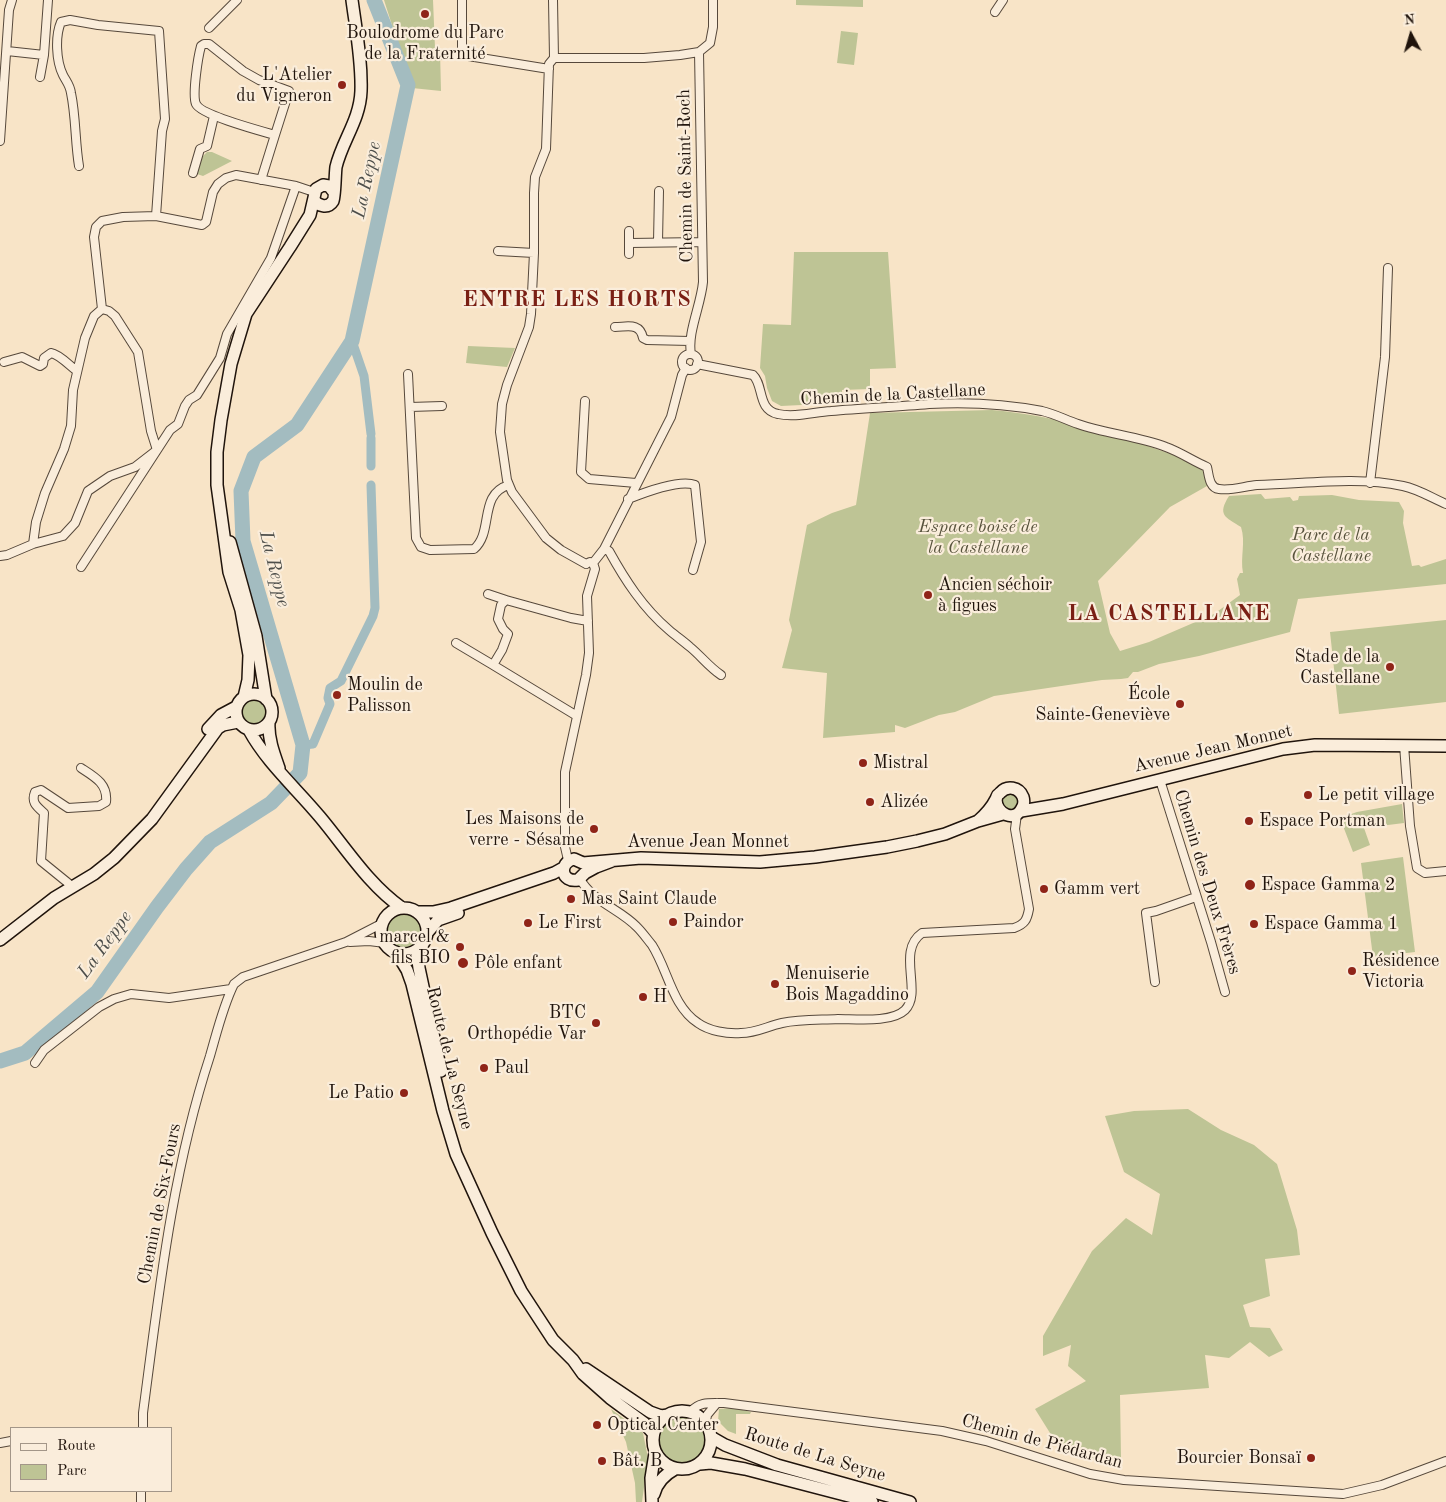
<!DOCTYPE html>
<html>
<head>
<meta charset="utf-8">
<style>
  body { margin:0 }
  #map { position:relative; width:1446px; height:1502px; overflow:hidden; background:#f8e4c7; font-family:"Old Standard TT",serif }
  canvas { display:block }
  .legend { position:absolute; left:10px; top:1427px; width:162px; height:65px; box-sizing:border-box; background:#faeddb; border:1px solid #a39688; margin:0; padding:6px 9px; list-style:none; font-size:15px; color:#20140c }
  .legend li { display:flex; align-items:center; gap:10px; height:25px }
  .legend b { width:25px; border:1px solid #a39688 }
  .north { position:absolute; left:1386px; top:10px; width:50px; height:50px; -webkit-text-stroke:4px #faeddb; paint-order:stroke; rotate:354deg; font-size:14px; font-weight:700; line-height:20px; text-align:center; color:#20140c }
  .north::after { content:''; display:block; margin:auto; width:18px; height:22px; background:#20140c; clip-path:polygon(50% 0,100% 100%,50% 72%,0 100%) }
</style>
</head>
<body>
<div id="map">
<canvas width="1446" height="1502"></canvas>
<ul class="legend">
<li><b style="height:6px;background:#faeddb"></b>Route</li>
<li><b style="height:14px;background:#bec495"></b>Parc</li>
</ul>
<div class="north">N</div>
</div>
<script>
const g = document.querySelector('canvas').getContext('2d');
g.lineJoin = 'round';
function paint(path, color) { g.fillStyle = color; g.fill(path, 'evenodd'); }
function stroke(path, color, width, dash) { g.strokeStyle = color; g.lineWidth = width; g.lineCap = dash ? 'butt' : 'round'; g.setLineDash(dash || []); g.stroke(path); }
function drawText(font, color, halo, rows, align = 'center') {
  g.font = font + ' "Old Standard TT",serif'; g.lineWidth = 4.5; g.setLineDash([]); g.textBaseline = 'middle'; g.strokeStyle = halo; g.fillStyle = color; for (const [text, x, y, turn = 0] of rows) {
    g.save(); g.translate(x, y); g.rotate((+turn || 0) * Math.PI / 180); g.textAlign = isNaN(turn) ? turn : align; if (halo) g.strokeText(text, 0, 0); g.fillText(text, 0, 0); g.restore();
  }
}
paint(new Path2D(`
  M384,0H433L435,48L440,51L441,91L412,88Z
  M796,0H863V7L796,5Z
  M841,31L858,33L854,65L837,63Z
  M207,152H212L232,161L203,176L197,174L202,157Z
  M794,252H888L896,368L870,369V389L842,390V403L781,406L772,401L767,388L765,376L760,368L763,324L791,325Z
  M468,346L515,348L507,367L466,363Z
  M992,410C1050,415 1108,431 1162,451C1177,456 1192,460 1205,467L1207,486L1170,507L1098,581L1110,633L1120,651L1149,642L1214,614L1240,595L1237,579L1240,573H1243C1240,557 1246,542 1241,527C1225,517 1217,515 1229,496L1261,494L1265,499L1290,497L1293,501L1298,500L1299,496L1332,495L1359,500L1399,502L1404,511L1403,523L1412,566L1419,565L1421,567L1446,559V584L1298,599L1290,632L1199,656L1159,664L1138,672H1133L1128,678L1121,679L1102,680L994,696L955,712L939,715L905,728L895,725V732L823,738L827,673L782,668L792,630L789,620L807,525L832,513L856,505L870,413Z
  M1446,620V702L1339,714L1330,632Z
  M236 712a18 18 0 1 1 36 0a18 18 0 1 1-36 0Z
  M1002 802a8 8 0 1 1 16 0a8 8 0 1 1-16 0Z
  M1402,804L1404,823L1364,828L1370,845L1353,852L1340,818L1357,812Z
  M1403,857L1415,952L1373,957L1361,863Z
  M381 931a23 23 0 1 1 46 0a23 23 0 1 1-46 0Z
  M1188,1109L1221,1130L1254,1145L1277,1164L1297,1230L1300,1255L1265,1259L1270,1296L1243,1305L1250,1327L1270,1328L1283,1350L1269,1357L1250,1342L1229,1358L1205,1355L1209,1388L1120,1395L1121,1457L1109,1467L1055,1441L1035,1409L1086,1381L1068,1366L1071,1345L1043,1356V1336L1092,1251L1126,1218L1152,1235L1160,1194L1124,1172L1105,1116L1134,1111Z
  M734,1408L751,1412L750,1414H736V1434L728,1431L718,1421L719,1409Z
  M611,1409L643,1433L648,1458L642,1502H636L635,1483L626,1442Z
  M653 1440a29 29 0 1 1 58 0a29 29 0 1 1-58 0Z`), '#bec495');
stroke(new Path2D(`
  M352,341L364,376L371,434
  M371,438V466
  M303,745L313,744L330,704L328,698L330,688L341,681L373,616L375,608L371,485`), '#a3bcc0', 9);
stroke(new Path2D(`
  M0,1061L25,1053L97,992L157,907L186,869L210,842L271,803L300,773L303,745L243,541L241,491L254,457L297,425L352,341L408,85L374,0`), '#a3bcc0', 15);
const street = new Path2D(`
  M462,0V55
  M553,0L554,58
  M995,12L1003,0
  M209,28L237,0
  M7,51L44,55L48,0
  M440,55H462L549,69
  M40,77L44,55
  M0,141L9,10L12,0
  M79,166C75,142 76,117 71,93C70,85 66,81 63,75C56,61 55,36 61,22L70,20L98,25L159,31L165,119L162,131L156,216
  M193,173L200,149L207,146L214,116
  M261,180L275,135C261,131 201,115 196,104C192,95 198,57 201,46L204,44H209L243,71L259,80L289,91L275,135
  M658,242L659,191
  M630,243L702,242
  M498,251L534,253
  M629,254V231
  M102,309L94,237L96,227L102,221L123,217L156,216L202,225L206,222L213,192L218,184L226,178L236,175L296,186L314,192
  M615,327C627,327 640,322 643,338L647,340L690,341
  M691,354C687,333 701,305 703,282L699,52
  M682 362a8 8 0 1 1 16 0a8 8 0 1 1-16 0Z
  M4,362L22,357L40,366L43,364L44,358L51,353C59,354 70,366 77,371
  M697,364L753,375C764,385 757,410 778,414C795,418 814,412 831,411C863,408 896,407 929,404C966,402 1006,404 1042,411C1055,414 1066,420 1078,424C1106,434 1138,436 1166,447C1180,452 1193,461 1207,467C1209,475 1209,488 1219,489C1231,491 1245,486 1257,485C1306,484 1355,476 1403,486C1418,489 1432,498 1446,504
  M408,374L416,538L421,547L430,550L474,549C494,532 478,494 509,485
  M585,401L581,472L589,479L636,483
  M410,407L442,406
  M1370,483L1385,357L1388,268
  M628,499C643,493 680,479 695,485L701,542L693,570
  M33,544L36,522L45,493L64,449L71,426L73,390L85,338L94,316L102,309L109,311L115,316L138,352L151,431L157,450L81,567
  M604,549L609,551C625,580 643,608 669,630C676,636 683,641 690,647C701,656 709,667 721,675
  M0,556L7,555L33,544L63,536L75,523L88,491L110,476L135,467L157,450L170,430L178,424L185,406L189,400L197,395L220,358L227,334L271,258L296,186
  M593,563L604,549L671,417L682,375L686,368
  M586,564L561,550L546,538L512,492L507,480L500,432L502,404L507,385L529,327L531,314L534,253V193L535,177L546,149L549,64L554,58H644L680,55L699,52L710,43L713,27V0
  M488,594L506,600
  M456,643L493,665
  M577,716L493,665L502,650L508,634L503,629L498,619L501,605L506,600L571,618L588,621
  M1404,745L1410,826L1417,868L1425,873L1446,871
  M1160,780L1211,942L1225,992
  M568,860L565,847V772L586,675L589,653L587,596L595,569L593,563L590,562L586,564
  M580,879C593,902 620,909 637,927C643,933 647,939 652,945C668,970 672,1006 698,1023C709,1031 727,1034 741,1033C756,1033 768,1026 782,1023C800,1019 820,1020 838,1019C856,1019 892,1023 905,1010C923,992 896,951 922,933L1014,928C1025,924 1027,920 1029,909L1015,829L1017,814
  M73,887L41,861L44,813C36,806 31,802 35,792L41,790L68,808L99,806L106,802C108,784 95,777 81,768
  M350,942L369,941L385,943
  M1155,982L1146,913L1156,911L1196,897
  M35,1063L44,1050L99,1007L114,999L131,994L169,998L231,989
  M690,1412C700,1401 710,1403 724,1403L942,1431L986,1441L1090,1474L1124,1480L1343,1494L1382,1485L1446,1461
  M706,1423L707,1415L717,1403
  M143,1428V1413C159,1292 172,1172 210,1056C217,1032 223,1006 234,984L243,977L346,942L383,923
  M0,1443L11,1441
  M141,1491V1502`);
const secondary = new Path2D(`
  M314,200C318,206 328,209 333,201C335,198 335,174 336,167C342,141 360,120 361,91C362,61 356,30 352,0
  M230,542L256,636L266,699
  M236 712a18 18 0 1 1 36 0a18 18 0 1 1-36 0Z
  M244,697L248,680L249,655L241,610L229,572L217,485V452L221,420L231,364L246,314L290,247L310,215L316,189L323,185L329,186L333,191
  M269,723C268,738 274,754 279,768
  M208,729L221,715L236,707
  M249,730C267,763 296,788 320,817C346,848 368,884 402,908
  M1021,811L1063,804L1283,749L1315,745L1446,746
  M978,821C985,815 992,807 996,799C998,795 996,796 1000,793C1007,785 1019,787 1023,797C1024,800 1024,805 1022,808C1015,823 996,814 996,799
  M612,861L596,867L585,873L578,880C561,883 558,863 574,859L583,863L641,858L760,862L815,857L887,847L917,841L945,834L978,821L1003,814
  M381 931a23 23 0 1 1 46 0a23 23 0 1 1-46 0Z
  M417,912H433L451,908L554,873L563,868
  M427,933L438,920L458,913
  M0,940L54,898L94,874L114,858L152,819L218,728L223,725L238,722
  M419,948L417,954L419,968L441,1071
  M396,952L407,970L412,984L443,1111L456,1154L492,1233L521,1291L553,1340L573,1360L583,1374L610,1398L644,1423L653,1433
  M586,1369L650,1412L661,1416L668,1415
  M653 1440a29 29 0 1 1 58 0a29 29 0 1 1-58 0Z
  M711,1437L725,1445L777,1465L910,1502
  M700,1464L711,1463L745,1469L872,1502
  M654,1494C657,1482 664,1475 675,1469
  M652,1502L651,1478L655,1453`);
stroke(street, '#56483b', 10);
stroke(secondary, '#20140c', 14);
stroke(street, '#faeddb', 8);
stroke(secondary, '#faeddb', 11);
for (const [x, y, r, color] of [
  [425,14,5,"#8f2418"],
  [342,85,5,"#8f2418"],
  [928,595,5,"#8f2418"],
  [1390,667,5,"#8f2418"],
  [337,695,5,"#8f2418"],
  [1180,704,5,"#8f2418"],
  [863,763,5,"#8f2418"],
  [1308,795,5,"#8f2418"],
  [870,802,5,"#8f2418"],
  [1249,821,5,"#8f2418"],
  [594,829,5,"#8f2418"],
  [1250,885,6,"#8f2418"],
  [1044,889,5,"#8f2418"],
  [571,899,5,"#8f2418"],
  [673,922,5,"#8f2418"],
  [528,923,5,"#8f2418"],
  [1254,924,5,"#8f2418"],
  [460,947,5,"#8f2418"],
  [463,963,6,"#8f2418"],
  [1352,971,5,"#8f2418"],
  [775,984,5,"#8f2418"],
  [643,997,5,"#8f2418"],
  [596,1023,5,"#8f2418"],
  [484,1068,5,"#8f2418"],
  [404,1093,5,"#8f2418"],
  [597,1425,5,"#8f2418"],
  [1311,1458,5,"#8f2418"],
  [602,1461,5,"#8f2418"]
]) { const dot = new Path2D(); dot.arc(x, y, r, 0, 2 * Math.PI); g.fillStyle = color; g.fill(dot); stroke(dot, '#faeddb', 2); }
drawText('18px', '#20140c', '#faeddb', [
  ["Boulodrome du Parc",425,33,"center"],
  ["de la Fraternité",425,54,"center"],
  ["L'Atelier",332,75,"right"],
  ["du Vigneron",332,96,"right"],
  ["Ancien séchoir",938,585],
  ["à figues",938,606],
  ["Stade de la",1380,657,"right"],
  ["Castellane",1380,678,"right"],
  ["Moulin de",347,685],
  ["Palisson",347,706],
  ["École",1170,694,"right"],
  ["Sainte-Geneviève",1170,715,"right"],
  ["Mistral",873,763],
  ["Le petit village",1318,795],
  ["Alizée",880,802],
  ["Les Maisons de",584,819,"right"],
  ["verre - Sésame",584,840,"right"],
  ["Espace Portman",1259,821],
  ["Espace Gamma 2",1261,885],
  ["Gamm vert",1054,889],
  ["Mas Saint Claude",581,899],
  ["Paindor",683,922],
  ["Le First",538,923],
  ["Espace Gamma 1",1264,924],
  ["marcel &",450,937,"right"],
  ["fils BIO",450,958,"right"],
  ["Résidence",1362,961],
  ["Victoria",1362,982],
  ["Pôle enfant",474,963],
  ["Menuiserie",785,974],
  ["Bois Magaddino",785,995],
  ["H",653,997],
  ["BTC",586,1013,"right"],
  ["Orthopédie Var",586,1034,"right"],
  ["Paul",494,1068],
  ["Le Patio",394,1093,"right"],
  ["Optical Center",607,1425],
  ["Bourcier Bonsaï",1301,1458,"right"],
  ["Bât. B",612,1461]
], 'left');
drawText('18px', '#20140c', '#faeddb', [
  ["Chemin de Saint-Roch",686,176,-91],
  ["Chemin de la Castellane",893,395,-3],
  ["Avenue Jean Monnet",1213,749,-13],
  ["Avenue Jean Monnet",708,842],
  ["Chemin des Deux Frères",1207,882,73],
  ["Route de La Seyne",449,1058,76],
  ["Chemin de Six-Fours",160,1204,-79],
  ["Chemin de Piédardan",1042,1442,15],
  ["Route de La Seyne",815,1455,17]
]);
drawText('italic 18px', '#57523c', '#faeddb', [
  ["Espace boisé de",978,527],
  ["la Castellane",978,548],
  ["Parc de la",1331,535],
  ["Castellane",1331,556]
]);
drawText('italic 19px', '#4e4f4b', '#faeddb', [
  ["La Reppe",367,180,-78],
  ["La Reppe",274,569,76],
  ["La Reppe",105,945,-54]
]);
g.letterSpacing = '1px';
drawText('bold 22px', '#7a1f14', '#faeddb', [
  ["ENTRE LES HORTS",577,300],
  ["LA CASTELLANE",1169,614]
]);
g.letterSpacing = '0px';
</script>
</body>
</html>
